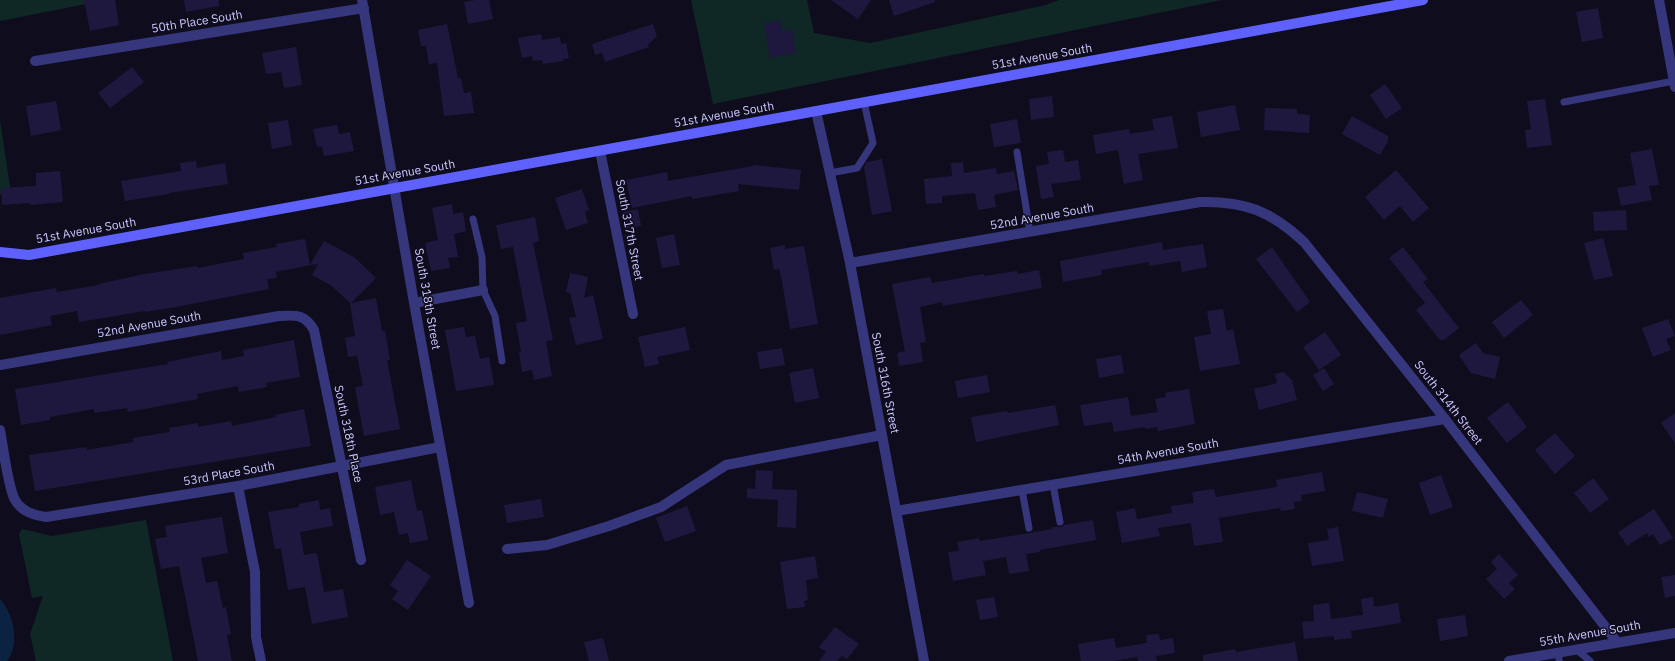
<!DOCTYPE html>
<html>
<head>
<meta charset="utf-8">
<style>
  body { margin:0 }
  canvas { display:block; background:#0e0c1d }
</style>
</head>
<body>
<canvas width="1675" height="661"></canvas>
<script>
const g = document.querySelector('canvas').getContext('2d');
g.lineJoin = 'round';
function paint(path, color) { g.fillStyle = color; g.fill(path, 'evenodd'); }
function stroke(path, color, width, dash) { g.strokeStyle = color; g.lineWidth = width; g.lineCap = dash ? 'butt' : 'round'; g.setLineDash(dash || []); g.stroke(path); }
function drawText(font, color, halo, rows, align = 'center') {
  g.font = font + ' "IBM Plex Sans",sans-serif'; g.lineWidth = 3; g.setLineDash([]); g.textBaseline = 'middle'; g.strokeStyle = halo; g.fillStyle = color; for (const [text, x, y, turn = 0] of rows) {
    g.save(); g.translate(x, y); g.rotate((+turn || 0) * Math.PI / 180); g.textAlign = isNaN(turn) ? turn : align; if (halo) g.strokeText(text, 0, 0); g.fillText(text, 0, 0); g.restore();
  }
}
paint(new Path2D(`
  M0,0H106L0,21Z
  M691,0H807L814,33L870,43L1046,5L1059,0H1222L713,104Z
  M0,120L11,193L0,194Z
  M146,520L173,661H36L30,634L43,596L32,598L19,534L22,529L52,536Z`), '#0f2725');
paint(new Path2D(`
  M0,599C14,614 20,644 7,661H0Z`), '#0c2241');
paint(new Path2D(`
  M84,0H115L119,25L90,31Z
  M184,0H219V6L186,12Z
  M475,0H489L493,19L468,24L464,2Z
  M831,0H871L858,19Z
  M889,0H935V2L894,16Z
  M1598,8L1603,38L1582,42L1576,12Z
  M780,20L782,31L792,29L796,53L770,58L764,23Z
  M447,24L458,78H461L464,93L471,92L474,113L444,116L437,63L429,64L426,46H421L418,30Z
  M653,24L657,36L648,45L649,47L605,62L602,53L595,55L592,44Z
  M541,34L542,40L560,37L561,44L566,43L569,58L563,59L564,61L543,64L542,60L533,61L532,56L522,58L518,38Z
  M296,47L302,85L284,88L281,72L266,74L262,53Z
  M132,67L144,82L110,108L98,93Z
  M1385,84L1402,108L1386,119L1370,95Z
  M1052,96L1054,117L1031,120L1029,99Z
  M1545,99L1552,145L1527,148L1525,130L1531,129L1527,101Z
  M56,101L61,130L31,136L26,106Z
  M1235,105L1240,130L1201,137L1197,112Z
  M1265,108L1297,109V114L1310,115L1309,133L1264,130Z
  M1172,116L1178,148L1138,154L1143,180L1124,184L1118,150L1096,154L1093,135L1129,129L1130,134L1154,130L1152,119Z
  M1352,116L1388,136V141L1380,155L1342,134Z
  M1017,119L1021,143L994,147L990,124Z
  M288,120L292,145L272,149L268,123Z
  M337,125L339,134L350,132L354,151L324,156L322,146L317,147L313,129Z
  M1652,149L1659,185L1649,186L1652,200L1621,206L1617,188L1636,185L1630,153Z
  M1063,150L1065,162L1078,160L1081,180L1051,184L1054,197L1041,199L1036,166L1049,164L1047,152Z
  M882,159L892,211L872,215L864,167L867,162Z
  M196,161L197,168L225,163L228,184L169,193V194L125,201L121,181L181,171L180,163Z
  M963,162L964,173L996,168L997,174L1014,171L1018,190L994,195L996,207L978,210L975,193L942,196V203L926,204L924,179L952,176L951,163Z
  M753,165L801,170L799,190L738,184L739,191L692,199V196L632,208L626,180L667,172L668,181L753,166Z
  M1396,170L1429,208L1413,222L1400,206L1384,220L1365,197Z
  M60,171L63,202L30,205V203L2,205L1,188L36,186V173Z
  M582,189L589,210L585,212L588,223L566,230L555,198Z
  M452,204L453,214L463,212L466,231L454,234L458,257L448,258L450,268L431,271L425,243L438,240L432,208Z
  M638,209L641,226L626,229L623,212Z
  M1626,210L1627,230L1594,231L1593,212Z
  M535,217L539,241L533,243L553,340L546,341L552,376L534,380L532,370L522,372L519,353L521,352L516,323L527,321L513,247L501,249L496,225Z
  M674,234L680,265L662,268L656,238Z
  M1603,238L1613,276L1594,280L1584,243Z
  M305,239L310,265L276,272L277,278L267,279L269,289L176,307L145,312V311L79,322L77,311L50,316L52,325L0,335V298L56,288L57,292L99,285V284L139,275L197,266L198,268L244,259L243,253L277,247L276,244Z
  M324,241L354,257L376,278L351,303L376,298L382,331H385L390,360H387L400,429L364,436L355,387L363,386L357,356L348,357L345,338L355,336L350,303L332,286L312,275L318,264L310,265Z
  M1162,242L1163,250L1203,244L1207,267L1182,272L1180,261L1149,266V262L1101,270L1102,275L1063,282L1060,261Z
  M785,245V249L804,246L818,324L790,329L782,281L779,269L774,270L770,248Z
  M1272,247L1310,302L1297,312L1256,259Z
  M1403,247L1428,279L1423,282L1459,328L1444,340H1440L1416,310L1425,303L1389,258Z
  M1039,270L1042,288L943,306L942,302L920,307L926,342L920,343L923,362L899,366L897,353L905,351L892,284L930,277L932,283L984,274V276L1017,271L1018,274Z
  M570,273L588,277L584,298L593,295L603,339L576,345L569,318L576,317L570,293L566,292Z
  M1521,300L1533,315L1504,338L1492,322Z
  M1223,309L1227,331L1233,329L1240,364L1200,371L1194,337L1211,334L1207,311Z
  M1668,319L1675,336L1666,339L1671,350L1653,357L1642,328Z
  M464,327L466,337L475,336L480,359L489,357L494,385L456,391L445,330Z
  M685,327L690,350L657,357L659,364L645,367L638,337Z
  M1325,332L1341,355L1319,370L1303,347Z
  M294,340L300,377L266,383L267,387L239,392L238,386L197,394L198,399L128,412L127,408L94,413V409L50,417V420L21,425L15,389L168,364L167,362L221,351L222,360L244,356L243,350Z
  M1476,343L1483,353L1500,357L1495,379L1471,373L1459,355Z
  M782,348L785,365L760,369L757,352Z
  M1121,355L1124,373L1099,378L1096,359Z
  M813,368L819,398L795,403L789,373Z
  M1324,368L1334,384L1323,391L1313,375Z
  M1283,372L1292,380L1297,400L1259,410L1254,389L1277,383L1275,374Z
  M987,375L990,392L958,398L955,381Z
  M1189,389L1195,424L1158,431L1157,427L1146,429L1145,427L1114,432L1112,422L1084,426L1080,405L1128,397L1131,416L1158,412L1155,399L1166,397L1165,393Z
  M1508,402L1527,427L1507,443L1487,418Z
  M1055,405L1059,425L976,442L971,417L1007,411L1008,413Z
  M304,409L311,446L35,491L29,455L87,447V450L133,442V438L170,432L169,428L198,423V427L231,421L232,426L276,417L275,415Z
  M1675,413V443L1661,423Z
  M1555,433L1575,456L1555,474L1535,450Z
  M756,470L773,471L772,489L797,490L796,528L777,527L778,500L747,498V488L755,489Z
  M1322,472L1325,491L1301,495L1302,501L1294,502L1295,509L1281,511L1280,508L1219,518L1223,542L1194,546L1191,523L1158,528L1160,536L1122,543L1116,512L1135,508L1137,519L1172,513L1171,506L1194,503L1192,492L1214,489L1216,497L1277,487L1276,480Z
  M1441,475L1453,507L1430,515L1419,483Z
  M1593,478L1609,499L1590,513L1574,493Z
  M411,480L417,511L422,510L428,540L410,543L408,533L399,535L394,512L380,515L375,487Z
  M1357,492L1388,499L1383,518L1352,511Z
  M541,499L544,517L507,523L504,505Z
  M319,500L320,510L330,508L333,526L300,532L304,555L317,553L324,592L343,589L348,617L312,624L305,587L288,590L281,548L275,549L268,512L299,507V504Z
  M687,506L696,531L665,542L656,518Z
  M1654,509L1673,538L1660,545L1653,534L1649,537L1647,533L1627,546L1618,532Z
  M222,517L228,553L201,558L206,583L217,581L223,608L226,607L231,634L227,635L232,661H198L179,566L161,569L155,539L167,537L165,526Z
  M1093,520L1096,540L1040,550V552L1026,554L1029,571L1009,574L1006,557L983,561L986,575L953,581L948,552L959,551L957,542L979,538L980,541L1030,533L1052,529V527H1061L1064,525Z
  M1338,527L1344,561L1312,566L1308,543L1329,540L1327,529Z
  M1499,554L1518,575L1509,583L1515,589L1504,599L1486,579L1497,569L1491,562Z
  M815,556L818,578L806,580L808,600L804,601L805,607L787,609L780,562Z
  M407,560L431,576L408,610L392,599L398,591L390,585Z
  M1675,575V596L1665,598L1661,577Z
  M994,597L998,617L980,620L976,600Z
  M1373,597L1374,607L1398,603L1401,623L1351,631L1352,638L1334,640V636L1304,639L1302,622L1314,621L1313,605L1329,603L1331,619L1363,615L1361,599Z
  M1465,615L1468,636L1440,641L1437,619Z
  M835,627L859,644L847,659L842,656L837,661H819L826,652L819,647Z
  M1159,634L1160,640L1173,638L1175,653L1156,656L1157,661H1138L1137,657L1113,661H1081L1078,644L1114,638L1116,648L1147,643L1146,635Z
  M603,638L609,661H589L584,642Z
  M1295,642L1298,661H1203V655L1235,649L1236,652Z`), '#1e183e');
stroke(new Path2D(`
  M1564,102L1674,81
  M1017,152L1030,232
  M830,173L857,168L873,143L864,102
  M473,219L482,257L483,290L495,316L502,361
  M1053,485L1060,522
  M1022,490L1029,528
  M1576,649L1590,661
  M1559,661V652`), '#36367d', 7);
stroke(new Path2D(`
  M362,0L414,303L469,603
  M1659,0L1675,87
  M35,61L364,8
  M816,111L850,263L924,661
  M600,151L633,314
  M850,263L1200,202C1245,201 1271,211 1304,242L1445,419L1617,642
  M414,303L483,290
  M0,365L279,316C296,315 305,314 314,330L361,560
  M0,430C3,445 8,488 15,500C22,512 34,515 46,517L238,486L440,447
  M238,486L255,572L256,637L261,661
  M896,511L1445,419
  M507,549L547,545L609,526L661,507L726,465L882,435
  M1509,661L1675,633`), '#36367d', 10);
stroke(new Path2D(`
  M0,252L29,255L1423,0`), '#5f61ff', 10);
drawText('12px', '#ccc8ff', '#0e0c1d', [
  ["50th Place South",197,22,-9],
  ["51st Avenue South",1042,57,-10],
  ["51st Avenue South",724,115,-10],
  ["51st Avenue South",405,173,-10],
  ["52nd Avenue South",1042,217,-10],
  ["South 317th Street",629,230,79],
  ["51st Avenue South",86,231,-10],
  ["South 318th Street",427,299,80],
  ["52nd Avenue South",149,325,-10],
  ["South 316th Street",885,383,79],
  ["South 314th Street",1448,403,52],
  ["South 318th Place",348,434,78],
  ["54th Avenue South",1168,452,-10],
  ["53rd Place South",229,474,-10],
  ["55th Avenue South",1590,634,-10]
]);
</script>
</body>
</html>
